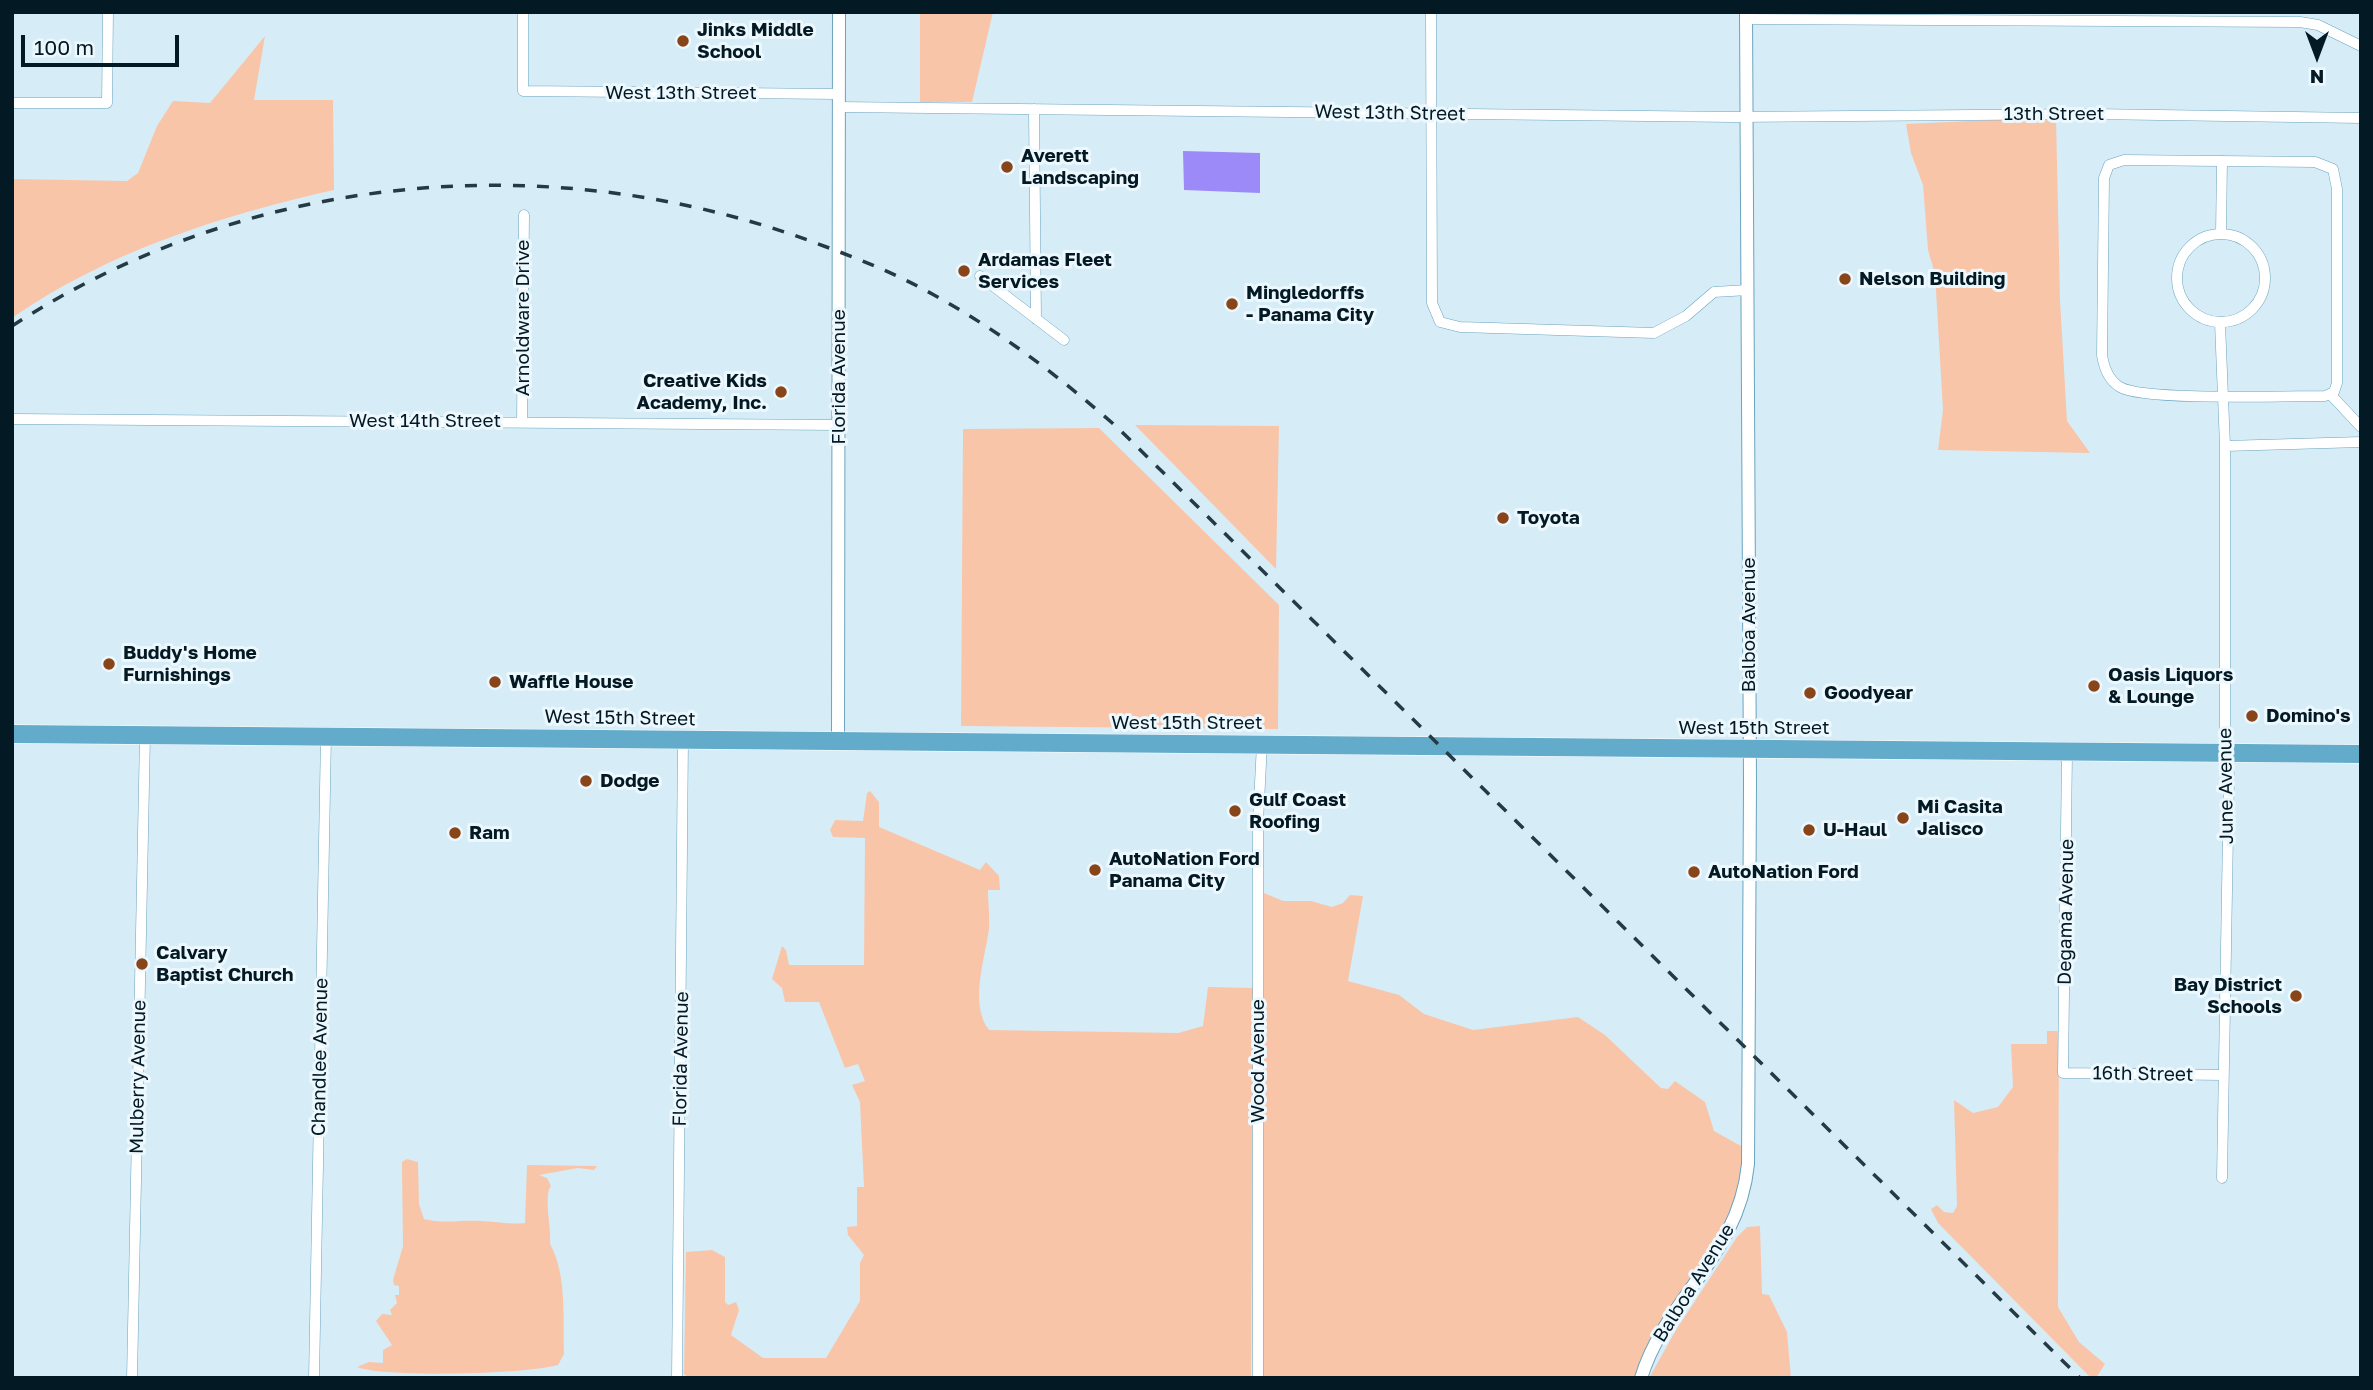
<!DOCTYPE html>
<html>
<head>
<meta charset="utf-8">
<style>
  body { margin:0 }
  #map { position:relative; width:2373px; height:1390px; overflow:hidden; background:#d6edf8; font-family:"Golos Text",sans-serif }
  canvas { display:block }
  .frame { position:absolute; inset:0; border:14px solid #031923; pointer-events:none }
  .north { position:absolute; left:2282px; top:21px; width:70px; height:70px; -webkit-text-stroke:5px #edf8fe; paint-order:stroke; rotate:180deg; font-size:19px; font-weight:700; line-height:28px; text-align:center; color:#031923 }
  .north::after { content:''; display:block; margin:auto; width:24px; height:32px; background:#031923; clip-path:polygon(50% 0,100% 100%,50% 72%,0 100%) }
  .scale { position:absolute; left:21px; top:35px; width:158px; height:32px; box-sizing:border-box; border:4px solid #031923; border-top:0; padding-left:9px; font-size:21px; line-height:24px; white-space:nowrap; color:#031923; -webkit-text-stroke:5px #edf8fe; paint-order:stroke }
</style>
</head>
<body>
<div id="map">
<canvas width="2373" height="1390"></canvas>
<div class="frame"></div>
<div class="north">N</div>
<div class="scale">100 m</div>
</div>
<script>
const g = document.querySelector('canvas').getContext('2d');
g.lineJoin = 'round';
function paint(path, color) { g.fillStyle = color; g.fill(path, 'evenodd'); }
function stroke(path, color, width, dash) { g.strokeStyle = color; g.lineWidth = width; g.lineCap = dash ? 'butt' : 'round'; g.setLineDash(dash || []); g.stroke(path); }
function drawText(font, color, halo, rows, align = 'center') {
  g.font = font + ' "Golos Text",sans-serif'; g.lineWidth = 6; g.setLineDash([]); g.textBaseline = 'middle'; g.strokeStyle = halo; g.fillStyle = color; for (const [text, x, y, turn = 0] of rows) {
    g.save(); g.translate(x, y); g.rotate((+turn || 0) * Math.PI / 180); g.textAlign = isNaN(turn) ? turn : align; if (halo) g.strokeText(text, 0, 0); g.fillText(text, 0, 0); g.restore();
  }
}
paint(new Path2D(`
  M920,12H993L972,102H920Z
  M265,36L254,100H333L334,190C222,215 107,252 12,318V179L127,181L138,173L157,126L173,101L210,103Z
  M2056,117L2060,300L2067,421L2090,453L1938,450L1943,410L1935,274L1928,250L1923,185L1911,153L1906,124Z
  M1135,425L1279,426L1276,569Z
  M1099,428L1279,605L1278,729L961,726L963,429Z
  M870,791L879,802V827L980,870L986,862L999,876L1000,890H988C988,903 990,917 989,929C985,959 969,1004 989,1030L1178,1033L1203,1026L1208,987L1253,988L1251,1378H689L684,1374L686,1252L712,1250L725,1257V1302L728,1305L736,1302L739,1310L731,1335L763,1358H826L860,1301V1263L864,1255L848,1235L847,1227L857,1226V1187H864L860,1102L852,1085L865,1081L858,1064L845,1068L819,1002H785L782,988L772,979L782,946L786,950L789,965H864L865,838L833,837L830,830L835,820L863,821L867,793Z
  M1264,893L1283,901H1311L1332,907L1343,903L1350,895L1363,896L1348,981L1399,995L1424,1014L1473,1030L1578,1017L1605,1035L1661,1088L1668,1089L1675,1081L1705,1102L1714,1131L1741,1146C1749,1174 1731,1211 1719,1236L1651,1339L1634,1378H1263Z
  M2047,1031H2059L2058,1307L2079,1342L2105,1364L2096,1378H2091L1938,1223L1931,1209L1937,1205L1944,1212L1953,1213L1957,1206L1954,1100L1973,1113L1998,1107L2013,1087L2011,1044H2047Z
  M407,1159L418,1162L419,1204L424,1219C443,1224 461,1220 480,1221C495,1221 509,1225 525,1223L527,1165L597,1166L594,1170L578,1168L539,1175L547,1178L551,1186C543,1195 552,1230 550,1244C567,1274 563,1319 564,1354L558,1365C528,1374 385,1378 357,1367L369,1362L383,1363V1350L392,1345L376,1321L382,1314L392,1315L390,1310L397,1303L395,1295H399V1286L394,1285L393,1280L403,1246L402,1169V1162Z
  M1760,1226L1762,1294L1769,1295L1787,1332L1791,1378H1649L1676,1330L1737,1237L1747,1227Z`), '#f9c5a9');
paint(new Path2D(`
  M1183,151L1260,153V193L1184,190Z`), '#9c8af9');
const minor = new Path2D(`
  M523,12V91L839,94
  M1431,12L1432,303L1440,322L1460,327L1654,333L1686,316L1714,292L1748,290
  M1746,19L2300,22L2318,25L2361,46
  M12,103H107L108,12
  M839,107L1735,117L2092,114L2361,118
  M1034,109L1036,319
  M2124,160L2315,162L2333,169L2337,189V383L2334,392L2325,396C2289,396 2142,401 2120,387C2108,380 2104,368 2102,355L2104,178L2109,165Z
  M2177 278a44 44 0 1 1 88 0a44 44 0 1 1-88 0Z
  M2221,234L2222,161
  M980,276L1064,340
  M2220,323L2225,446V732L2229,776L2222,1178
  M2331,395L2361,427
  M12,419L839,425
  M522,422L524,215
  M2225,446L2361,442
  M2067,752L2063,1073L2223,1075
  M132,1378L145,735
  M314,1378L326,736
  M677,1378L683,740
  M1258,1378V822L1262,744`);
const tertiary = new Path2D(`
  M838,741L839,12
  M1641,1378C1666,1297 1739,1256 1748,1164L1750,784L1746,12`);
const trunk = new Path2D(`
  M12,734L2361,754`);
stroke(minor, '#6ba3be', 11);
stroke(tertiary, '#6ba3be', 14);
stroke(trunk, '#fff', 19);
stroke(minor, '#fff', 10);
stroke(tertiary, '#fff', 12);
stroke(trunk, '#63abca', 18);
stroke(new Path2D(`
  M12,326C249,172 550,145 813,242C854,257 895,273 934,295C1001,332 1060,377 1118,428L2080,1378`), '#243a44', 3.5, [12, 12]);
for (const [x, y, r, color] of [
  [683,41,7,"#89451a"],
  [1007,167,7,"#89451a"],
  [964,271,7,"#89451a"],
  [1845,279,7,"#89451a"],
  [1232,304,7,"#89451a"],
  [781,392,7,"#89451a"],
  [1503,518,7,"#89451a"],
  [109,664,7,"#89451a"],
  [495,682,7,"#89451a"],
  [2094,686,7,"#89451a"],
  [1810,693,7,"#89451a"],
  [2252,716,7,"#89451a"],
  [586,781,7,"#89451a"],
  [1235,811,7,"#89451a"],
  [1903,818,7,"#89451a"],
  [1809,830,7,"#89451a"],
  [455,833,7,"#89451a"],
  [1095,870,7,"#89451a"],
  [1694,872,7,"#89451a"],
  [142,964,7,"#89451a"],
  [2296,996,7,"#89451a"]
]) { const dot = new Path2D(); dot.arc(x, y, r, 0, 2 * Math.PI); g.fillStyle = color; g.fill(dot); stroke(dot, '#edf8fe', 2.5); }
drawText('bold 19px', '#031923', '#edf8fe', [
  ["Jinks Middle",697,30],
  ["School",697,52],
  ["Averett",1021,156],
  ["Landscaping",1021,178],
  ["Ardamas Fleet",978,260],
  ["Services",978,282],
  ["Nelson Building",1859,279],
  ["Mingledorffs",1246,293],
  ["- Panama City",1246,315],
  ["Creative Kids",767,381,"right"],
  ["Academy, Inc.",767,403,"right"],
  ["Toyota",1517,518],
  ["Buddy's Home",123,653],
  ["Furnishings",123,675],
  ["Oasis Liquors",2108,675],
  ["& Lounge",2108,697],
  ["Waffle House",509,682],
  ["Goodyear",1824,693],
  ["Domino's",2266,716],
  ["Dodge",600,781],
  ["Gulf Coast",1249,800],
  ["Roofing",1249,822],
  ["Mi Casita",1917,807],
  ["Jalisco",1917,829],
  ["U-Haul",1823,830],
  ["Ram",469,833],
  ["AutoNation Ford",1109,859],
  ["Panama City",1109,881],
  ["AutoNation Ford",1708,872],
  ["Calvary",156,953],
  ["Baptist Church",156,975],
  ["Bay District",2282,985,"right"],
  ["Schools",2282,1007,"right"]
], 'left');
drawText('19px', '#031923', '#edf8fe', [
  ["West 13th Street",681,93],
  ["West 13th Street",1390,113,1],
  ["13th Street",2054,114],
  ["Arnoldware Drive",523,318,-90],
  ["Florida Avenue",839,377,-90],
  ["West 14th Street",425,421],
  ["Balboa Avenue",1749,625,-90],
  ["West 15th Street",620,718,1],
  ["West 15th Street",1187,723],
  ["West 15th Street",1754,728],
  ["June Avenue",2226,786,-91],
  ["Degama Avenue",2066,912,-89],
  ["Chandlee Avenue",320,1057,-89],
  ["Florida Avenue",681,1059,-89],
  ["Wood Avenue",1258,1061,-90],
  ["16th Street",2143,1074,1],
  ["Mulberry Avenue",138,1077,-89],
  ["Balboa Avenue",1694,1283,-58]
]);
</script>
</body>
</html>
